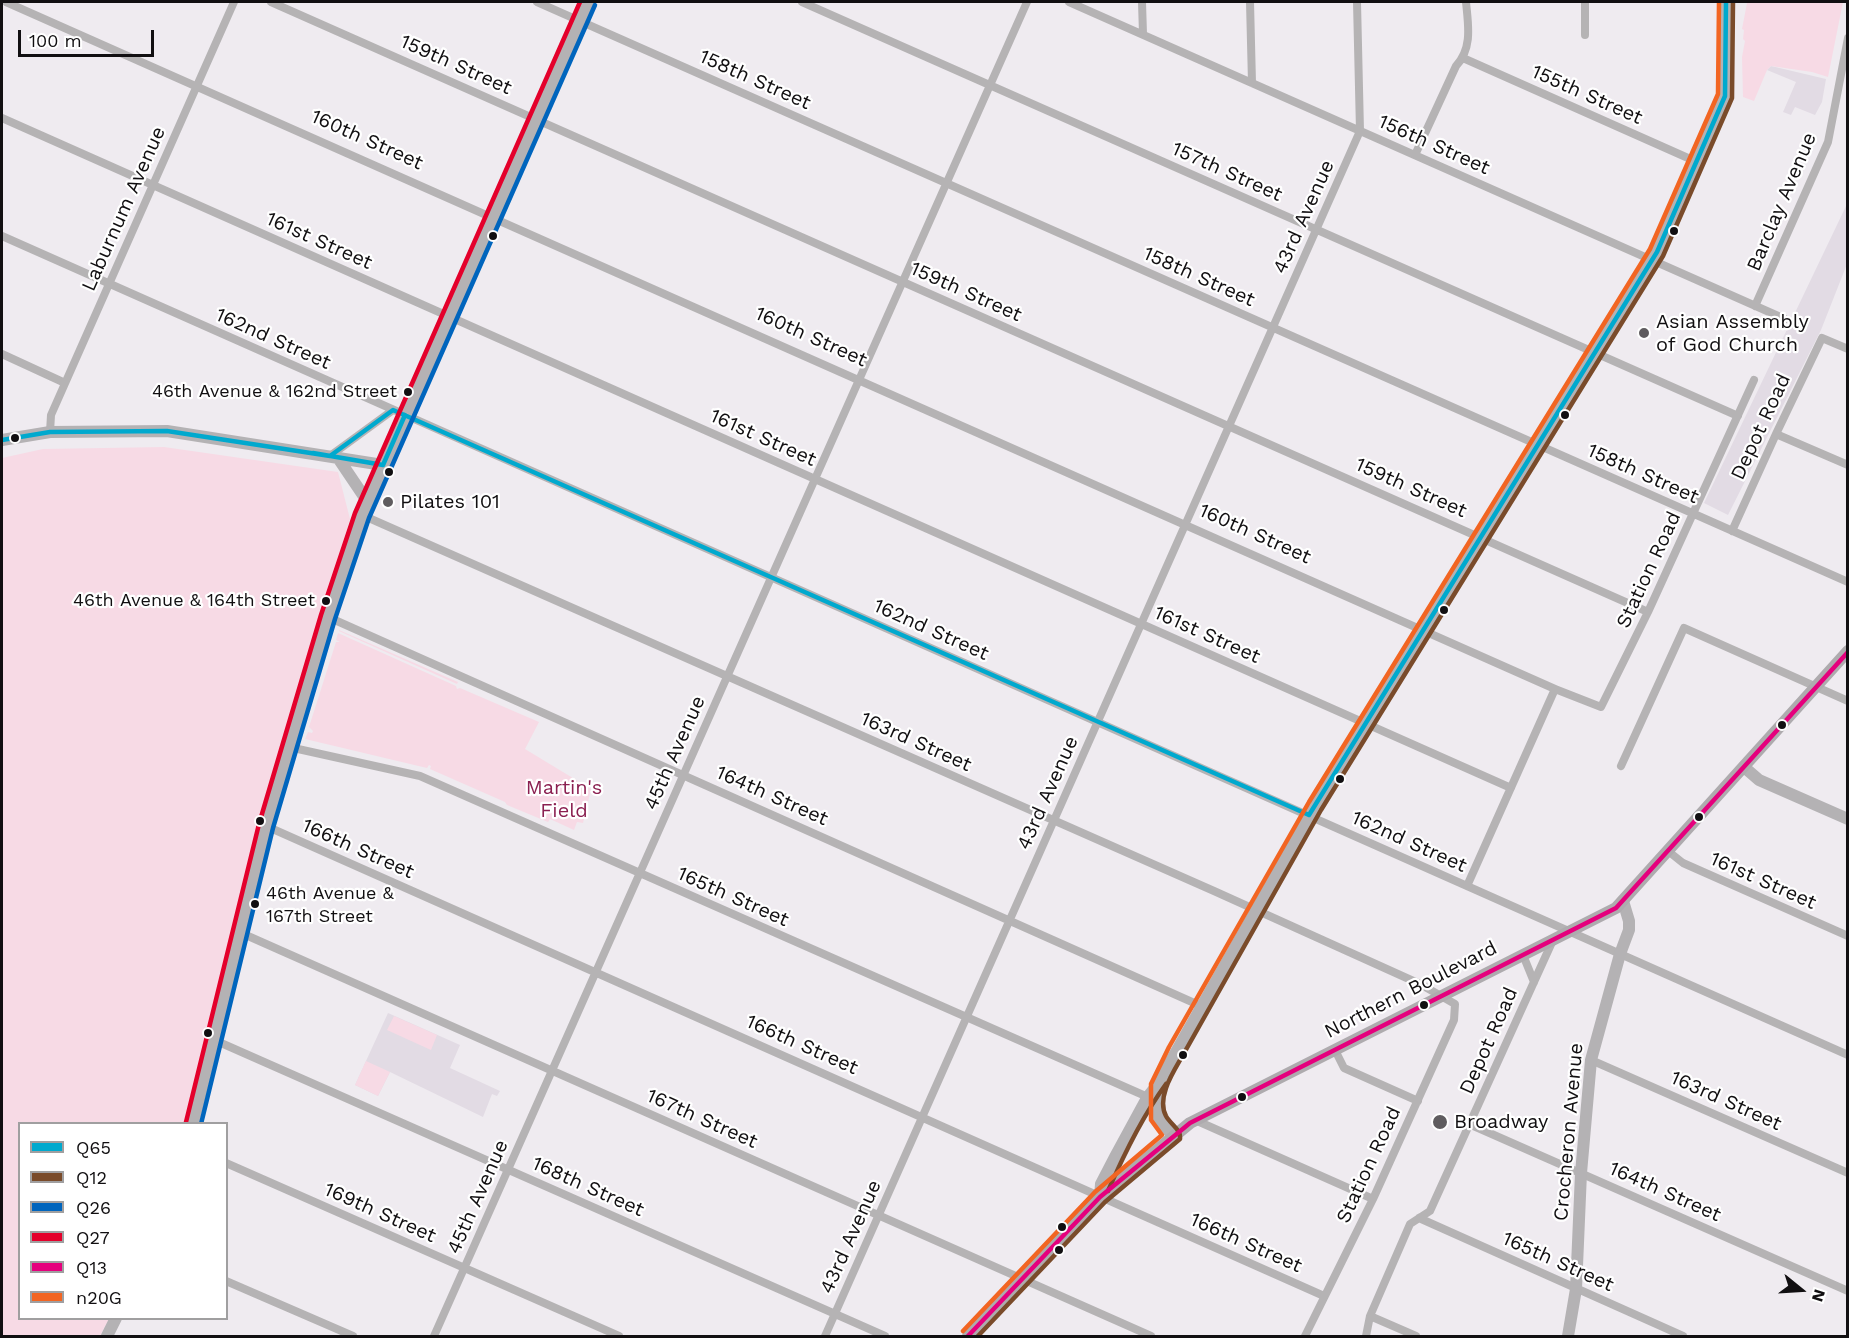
<!DOCTYPE html>
<html>
<head>
<meta charset="utf-8">
<style>
  body { margin:0 }
  #map { position:relative; width:1849px; height:1338px; overflow:hidden; background:#efebf0; font-family:"Work Sans",sans-serif }
  canvas { display:block }
  .frame { position:absolute; inset:0; border:3px solid #110f11; pointer-events:none }
  .legend { position:absolute; left:18px; top:1122px; width:210px; height:198px; box-sizing:border-box; background:#fff; border:2px solid #a09fa0; margin:0; padding:8px 10px; list-style:none; font-size:18px; color:#110f11 }
  .legend li { display:flex; align-items:center; gap:12px; height:30px }
  .legend b { width:30px; border:2px solid #a09fa0 }
  .north { position:absolute; left:1771px; top:1260px; width:60px; height:60px; -webkit-text-stroke:4px #fff; paint-order:stroke; rotate:108deg; font-size:16px; font-weight:700; line-height:24px; text-align:center; color:#110f11 }
  .north::after { content:''; display:block; margin:auto; width:21px; height:27px; background:#110f11; clip-path:polygon(50% 0,100% 100%,50% 72%,0 100%) }
  .scale { position:absolute; left:18px; top:30px; width:136px; height:27px; box-sizing:border-box; border:3px solid #110f11; border-top:0; padding-left:8px; font-size:18px; line-height:21px; white-space:nowrap; color:#110f11; -webkit-text-stroke:4px #fff; paint-order:stroke }
</style>
</head>
<body>
<div id="map">
<canvas width="1849" height="1338"></canvas>
<div class="frame"></div>
<ul class="legend">
<li><b style="height:8px;background:#00a9ce"></b>Q65</li>
<li><b style="height:8px;background:#7a4b2a"></b>Q12</li>
<li><b style="height:8px;background:#0065bd"></b>Q26</li>
<li><b style="height:8px;background:#e4002b"></b>Q27</li>
<li><b style="height:8px;background:#e5007d"></b>Q13</li>
<li><b style="height:8px;background:#f26522"></b>n20G</li>
</ul>
<div class="north">N</div>
<div class="scale">100 m</div>
</div>
<script>
const g = document.querySelector('canvas').getContext('2d');
g.lineJoin = 'round';
function paint(path, color) { g.fillStyle = color; g.fill(path, 'evenodd'); }
function stroke(path, color, width, dash) { g.strokeStyle = color; g.lineWidth = width; g.lineCap = dash ? 'butt' : 'round'; g.setLineDash(dash || []); g.stroke(path); }
function drawText(font, color, halo, rows, align = 'center') {
  g.font = font + ' "Work Sans",sans-serif'; g.lineWidth = 4.5; g.setLineDash([]); g.textBaseline = 'middle'; g.strokeStyle = halo; g.fillStyle = color; for (const [text, x, y, turn = 0] of rows) {
    g.save(); g.translate(x, y); g.rotate((+turn || 0) * Math.PI / 180); g.textAlign = isNaN(turn) ? turn : align; if (halo) g.strokeText(text, 0, 0); g.fillText(text, 0, 0); g.restore();
  }
}
paint(new Path2D(`
  M1771,66L1826,79L1822,102L1815,115L1795,107L1791,115L1783,112L1796,82L1767,70Z
  M1847,204V264L1821,330L1728,515L1704,503Z
  M388,1013L460,1045L450,1068L500,1091L497,1096L492,1094L483,1117L390,1072L378,1096L355,1085Z`), '#e2dbe4');
paint(new Path2D(`
  M1742,2H1843L1828,77L1812,72L1771,66L1767,70L1754,101L1743,97L1742,57L1745,41L1743,39L1744,30L1742,29L1747,3Z
  M164,447L338,472L350,519L283,742L184,1123L20,1124V1318L109,1319L100,1336H2V458L43,449Z
  M339,630L458,682L457,684L339,631Z
  M338,633L456,686L457,689L460,688L539,722L525,749L591,789L583,823L577,822L574,830L550,819L548,822L507,805L505,802L430,769L431,766L429,765L427,768L305,739L308,732L312,733L313,731L309,727L336,642H340L336,640Z
  M394,1016L437,1035L431,1050L387,1030Z
  M366,1061L390,1072L378,1096L355,1085Z`), '#f7dae5');
stroke(new Path2D(`
  M6,2L1555,689L1601,707L1648,612L1754,380
  M271,2L1648,612
  M537,2L1848,582
  M802,2L1738,416
  M1069,2L1785,319
  M1142,2L1143,34
  M1250,2L1252,83
  M1585,2V35
  M1463,58L1697,162
  M2,118L1511,788
  M1415,155L1456,66C1473,48 1468,24 1466,2
  M2,236L1848,1055
  M1755,306L1828,142L1848,38
  M2,354L65,383
  M50,432L51,415L234,2
  M1776,434L1848,465
  M330,456L393,410
  M362,515L1214,891L1420,984L1455,1004L1454,1020L1373,1199L1305,1336
  M1732,531L1776,434L1822,338L1848,349
  M328,617L1201,1006
  M289,747L420,776L1150,1098
  M1621,766L1684,628L1848,701
  M266,826L1324,1296
  M1668,851L1683,863L1848,936
  M1467,886L1555,689
  M239,932L1151,1336
  M1523,955L1534,982
  M212,1039L885,1336
  M1335,1050L1344,1068L1418,1101
  M1591,1060L1848,1173
  M1195,1120L1373,1199
  M1469,1124L1848,1291
  M226,1163L619,1336
  M1419,1218L1683,1336
  M226,1281L353,1336
  M1370,1316L1416,1336
  M434,1336L1027,2
  M825,1336L1360,131L1357,2
  M1366,1336L1370,1316L1410,1224L1430,1211L1553,940`), '#b5b3b4', 8);
stroke(new Path2D(`
  M2,440L50,432L167,431L383,465
  M338,458L367,501
  M1744,767L1759,780L1848,819
  M1158,1084V1118L1173,1136
  M193,1124L266,826L328,617L362,515L588,2
  M1100,1197L1101,1184L1115,1157L1147,1098L1158,1084L1315,806L1657,252L1725,96L1726,2
  M107,1336L116,1318
  M1568,1336L1576,1289L1581,1173L1591,1060L1620,954L1629,930V921L1623,901`), '#b4b2b4', 12);
stroke(new Path2D(`
  M968,1336L1100,1197L1190,1123L1616,908L1848,651`), '#aeabae', 12);
stroke(new Path2D(`
  M2,440L50,432L167,431L330,456L393,410L1309,815
  M313,453L383,465L405,415
  M1309,815L1657,252L1725,96L1726,2`), '#00a9ce', 4.5);
stroke(new Path2D(`
  M1108,1191C1124,1154 1142,1117 1166,1084
  M978,1336L1105,1202L1180,1139C1181,1129 1171,1125 1166,1116C1156,1097 1174,1071 1183,1055L1321,810L1663,256L1732,98L1733,2`), '#7a4b2a', 4.5);
stroke(new Path2D(`
  M201,1124L273,828L335,619L369,518L595,5`), '#0065bd', 4.5);
stroke(new Path2D(`
  M186,1122L259,824L321,615L355,513L580,2`), '#e4002b', 4.5);
stroke(new Path2D(`
  M968,1336L1100,1197L1190,1123L1616,908L1848,652`), '#e5007d', 4.5);
stroke(new Path2D(`
  M963,1331L1095,1192L1162,1135L1151,1120V1084L1169,1047L1309,802L1650,249L1718,94L1719,2`), '#f26522', 4.5);
for (const [x, y, r, color] of [
  [1674,231,5,"#110f11"],
  [493,236,5,"#110f11"],
  [1644,333,6,"#5f5c5f"],
  [408,392,5,"#110f11"],
  [1565,415,5,"#110f11"],
  [15,438,5,"#110f11"],
  [389,472,5,"#110f11"],
  [388,502,6,"#5f5c5f"],
  [326,601,5,"#110f11"],
  [1444,610,5,"#110f11"],
  [1782,725,5,"#110f11"],
  [1340,779,5,"#110f11"],
  [1699,817,5,"#110f11"],
  [260,821,5,"#110f11"],
  [255,904,5,"#110f11"],
  [1424,1005,5,"#110f11"],
  [208,1033,5,"#110f11"],
  [1183,1055,5,"#110f11"],
  [1242,1097,5,"#110f11"],
  [1440,1122,8,"#5f5c5f"],
  [1062,1227,5,"#110f11"],
  [1059,1250,5,"#110f11"]
]) { const dot = new Path2D(); dot.arc(x, y, r, 0, 2 * Math.PI); g.fillStyle = color; g.fill(dot); stroke(dot, '#fff', 2); }
drawText('18px', '#110f11', '#fff', [
  ["46th Avenue & 162nd Street",397,392],
  ["46th Avenue & 164th Street",315,601],
  ["46th Avenue &",266,894,"left"],
  ["167th Street",266,917,"left"]
], 'right');
drawText('20px', '#110f11', '#fff', [
  ["159th Street",456,65,24],
  ["158th Street",755,80,24],
  ["155th Street",1587,95,24],
  ["160th Street",367,140,24],
  ["156th Street",1434,145,24],
  ["157th Street",1227,172,24],
  ["Barclay Avenue",1782,202,-67],
  ["Laburnum Avenue",124,209,-66],
  ["43rd Avenue",1304,217,-66],
  ["161st Street",319,241,24],
  ["158th Street",1199,277,24],
  ["159th Street",966,292,24],
  ["160th Street",811,337,24],
  ["162nd Street",273,339,24],
  ["Depot Road",1761,427,-65],
  ["161st Street",763,438,24],
  ["158th Street",1643,474,24],
  ["159th Street",1411,488,24],
  ["160th Street",1255,534,24],
  ["Station Road",1649,570,-65],
  ["162nd Street",931,630,24],
  ["161st Street",1207,635,24],
  ["163rd Street",916,742,24],
  ["45th Avenue",675,753,-66],
  ["43rd Avenue",1048,793,-66],
  ["164th Street",772,796,24],
  ["162nd Street",1409,842,24],
  ["166th Street",358,849,24],
  ["161st Street",1763,881,24],
  ["165th Street",733,897,24],
  ["Northern Boulevard",1411,990,-27],
  ["Depot Road",1489,1041,-66],
  ["166th Street",802,1045,24],
  ["163rd Street",1726,1101,24],
  ["167th Street",702,1119,24],
  ["Crocheron Avenue",1569,1132,-85],
  ["Station Road",1369,1165,-65],
  ["168th Street",588,1187,24],
  ["164th Street",1665,1192,24],
  ["45th Avenue",478,1197,-66],
  ["169th Street",380,1213,24],
  ["43rd Avenue",851,1237,-66],
  ["166th Street",1246,1243,24],
  ["165th Street",1558,1262,24]
]);
drawText('20px', '#110f11', '#fff', [
  ["Asian Assembly",1656,322],
  ["of God Church",1656,345],
  ["Pilates 101",400,502],
  ["Broadway",1454,1122]
], 'left');
drawText('20px', '#8b2051', '#fff', [
  ["Martin's",564,788],
  ["Field",564,811]
]);
</script>
</body>
</html>
